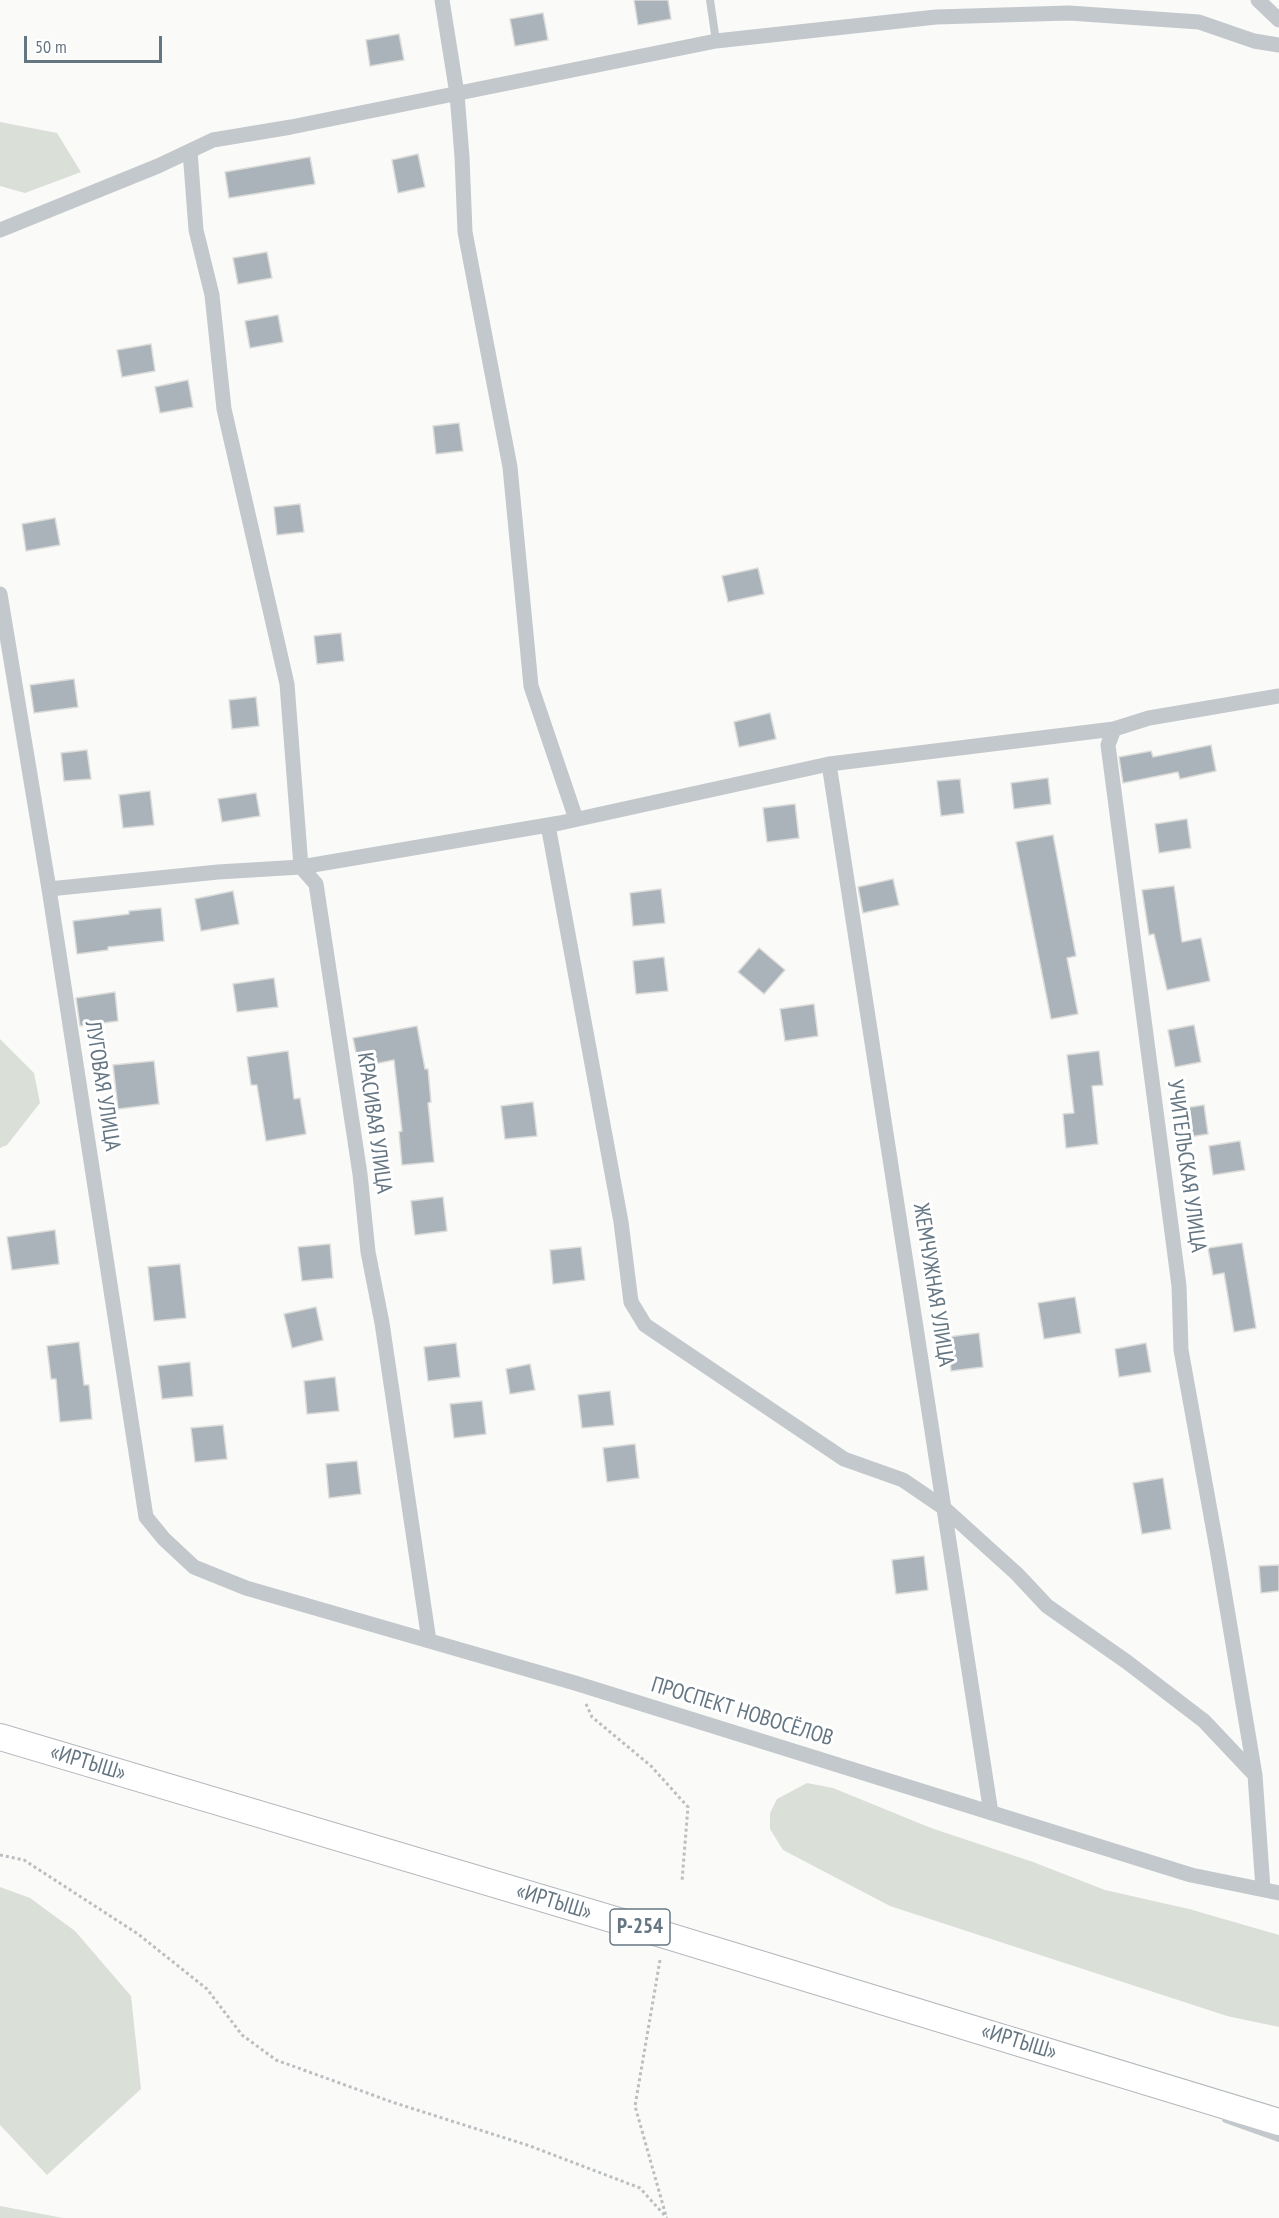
<!DOCTYPE html>
<html>
<head>
<meta charset="utf-8">
<style>
  body { margin:0 }
  #map { position:relative; width:1279px; height:2218px; overflow:hidden; background:#fafaf8; font-family:"PT Sans Narrow",sans-serif }
  canvas { display:block }
  .scale { position:absolute; left:24px; top:36px; width:138px; height:27px; box-sizing:border-box; border:3px solid #657683; border-top:0; padding-left:8px; font-size:18px; line-height:21px; white-space:nowrap; color:#657683; -webkit-text-stroke:4px #fff; paint-order:stroke }
</style>
</head>
<body>
<div id="map">
<canvas width="1279" height="2218"></canvas>
<div class="scale">50 m</div>
</div>
<script>
const g = document.querySelector('canvas').getContext('2d');
g.lineJoin = 'round';
function paint(path, color) { g.fillStyle = color; g.fill(path, 'evenodd'); }
function stroke(path, color, width, dash) { g.strokeStyle = color; g.lineWidth = width; g.lineCap = dash ? 'butt' : 'round'; g.setLineDash(dash || []); g.stroke(path); }
function drawText(font, color, halo, rows, align = 'center') {
  g.font = font + ' "PT Sans Narrow",sans-serif'; g.lineWidth = 6; g.setLineDash([]); g.textBaseline = 'middle'; g.strokeStyle = halo; g.fillStyle = color; for (const [text, x, y, turn = 0] of rows) {
    g.save(); g.translate(x, y); g.rotate((+turn || 0) * Math.PI / 180); g.textAlign = isNaN(turn) ? turn : align; if (halo) g.strokeText(text, 0, 0); g.fillText(text, 0, 0); g.restore();
  }
}
paint(new Path2D(`
  M0,122L57,133L81,172L25,193L0,186Z
  M0,1039L34,1073L40,1103L7,1145L0,1148Z
  M807,1783L833,1788L931,1828L1033,1862L1105,1890L1189,1909L1279,1935V2027L1227,2016L890,1906L783,1850L770,1829V1813L777,1799Z
  M0,1887L30,1898L75,1931L131,1996L141,2089L47,2175L0,2125Z
  M0,2206L63,2218H0Z`), '#dadfd7');
const building = new Path2D(`
  M634,0H668L671,19L638,25Z
  M543,13L548,40L515,46L510,19Z
  M399,34L404,60L370,66L366,40Z
  M418,154L425,187L398,193L392,160Z
  M310,157L315,184L229,198L225,172Z
  M267,252L272,278L238,284L233,258Z
  M278,315L283,342L250,348L245,321Z
  M151,344L155,371L122,377L117,350Z
  M188,380L193,407L160,413L155,387Z
  M459,423L463,451L436,454L433,426Z
  M300,504L304,532L277,535L274,507Z
  M55,518L60,545L26,551L22,524Z
  M758,568L764,594L728,602L722,576Z
  M341,633L344,661L317,664L314,636Z
  M74,679L78,707L34,713L30,685Z
  M256,697L259,726L232,729L229,700Z
  M770,713L776,739L739,747L734,722Z
  M1211,745L1216,771L1180,779L1178,772L1123,783L1119,757L1151,751L1153,757Z
  M87,750L91,779L64,781L61,753Z
  M1048,778L1051,804L1014,809L1011,783Z
  M960,779L964,813L941,816L937,781Z
  M150,791L154,825L123,828L119,795Z
  M256,793L260,816L222,822L218,799Z
  M795,804L799,838L767,842L763,808Z
  M1187,819L1191,848L1159,853L1155,824Z
  M1053,835L1076,956L1067,958L1078,1014L1051,1019L1016,842Z
  M893,879L899,905L863,913L858,887Z
  M1174,886L1182,942L1201,938L1210,981L1167,990L1154,934L1149,935L1142,890Z
  M661,889L665,923L633,926L630,893Z
  M233,891L239,924L201,931L195,899Z
  M161,908L164,941L108,947V950L77,954L73,921L129,914V911Z
  M759,948L785,970L764,994L738,972Z
  M664,957L668,991L636,994L633,961Z
  M274,978L278,1007L237,1012L233,984Z
  M115,992L118,1021L80,1026L76,998Z
  M814,1004L818,1036L785,1041L780,1009Z
  M1194,1025L1201,1062L1175,1067L1168,1030Z
  M417,1026L425,1069H428L431,1102L428,1103L434,1162L402,1165L399,1132L402,1131L394,1060L359,1067L353,1038Z
  M288,1051L294,1099L300,1098L306,1134L266,1141L257,1085H251L247,1057Z
  M1099,1051L1103,1085L1092,1086L1098,1144L1066,1148L1063,1114L1074,1113L1067,1055Z
  M154,1061L159,1104L118,1109L113,1065Z
  M533,1102L537,1136L505,1139L501,1106Z
  M1204,1105L1208,1134L1176,1139L1172,1110Z
  M1240,1141L1245,1170L1213,1175L1209,1146Z
  M443,1197L447,1231L415,1235L411,1201Z
  M55,1230L59,1264L12,1270L7,1237Z
  M1242,1243L1256,1328L1234,1332L1224,1273L1213,1275L1208,1248Z
  M330,1244L333,1278L302,1281L298,1247Z
  M581,1247L585,1280L553,1284L550,1250Z
  M180,1264L186,1318L154,1321L148,1267Z
  M1075,1297L1081,1333L1044,1339L1038,1303Z
  M316,1307L323,1340L292,1348L284,1314Z
  M979,1333L983,1367L951,1371L948,1337Z
  M79,1342L84,1385H89L92,1419L60,1422L56,1379H51L47,1346Z
  M456,1343L460,1377L428,1381L424,1347Z
  M1146,1343L1151,1372L1119,1377L1115,1349Z
  M190,1362L193,1396L162,1399L158,1366Z
  M530,1364L535,1390L510,1394L506,1369Z
  M335,1377L339,1411L307,1414L304,1381Z
  M610,1391L614,1425L582,1428L578,1395Z
  M482,1401L486,1434L454,1438L450,1404Z
  M223,1425L227,1459L195,1462L191,1428Z
  M635,1444L639,1478L607,1482L603,1448Z
  M357,1461L361,1494L329,1498L326,1464Z
  M1163,1478L1171,1529L1142,1534L1133,1483Z
  M924,1556L928,1590L896,1594L892,1560Z
  M1279,1565V1591L1261,1593L1259,1566Z`);
paint(building, '#aab3b9');
stroke(building, '#dcdcda', 1.5);
const trunk = new Path2D(`
  M0,1737L632,1925L1279,2122`);
stroke(trunk, '#b4b9bd', 28);
stroke(new Path2D(`
  M586,1704L592,1717L651,1766L688,1807L682,1881
  M0,1855L24,1860L138,1934L207,1989L242,2035L276,2060L392,2102L530,2146L640,2188L667,2218
  M660,1960L635,2106L666,2216`), '#bbbfc2', 3, [3, 3]);
stroke(new Path2D(`
  M710,0L716,41
  M1226,2119L1279,2138`), '#c3c8cc', 8);
stroke(new Path2D(`
  M442,0L457,94L462,157L465,232L510,467L531,686L576,819
  M1258,0L1279,20
  M190,151L196,230L212,295L224,409L287,684L301,867L560,823L829,764L1114,729
  M0,230L158,166L213,140L291,127L716,41L936,17L1069,13L1199,22L1254,41L1279,45
  M0,594L49,889L146,1517L164,1539L194,1567L246,1588L575,1683L1191,1875L1279,1893
  M829,764L991,1813
  M548,825L621,1222L631,1302L645,1325L844,1459L903,1480L944,1508L1017,1574L1047,1606L1127,1662L1204,1721L1255,1775L1263,1889
  M49,889L218,872L301,867L316,884L360,1174L368,1252L382,1323L429,1641
  M1255,1775L1217,1549L1181,1350L1179,1286L1108,745L1114,729L1149,718L1279,696`), '#c3c8cc', 15);
stroke(trunk, '#fff', 26);
for (const [x, y, w] of [
  [640,1927,60]
]) { const box = new Path2D(); box.roundRect(x - w / 2, y - 18, w, 36, 4.5); g.fillStyle = '#fff'; g.fill(box); stroke(box, '#657683', 1.5); }
drawText('bold 21px', '#657683', null, [
  ["Р-254",640,1927]
]);
drawText('22px', '#657683', '#fff', [
  ["ЛУГОВАЯ УЛИЦА",102,1086,81],
  ["КРАСИВАЯ УЛИЦА",374,1123,82],
  ["УЧИТЕЛЬСКАЯ УЛИЦА",1186,1166,82],
  ["ЖЕМЧУЖНАЯ УЛИЦА",933,1285,81],
  ["ПРОСПЕКТ НОВОСЁЛОВ",742,1712,17],
  ["«ИРТЫШ»",88,1763,17],
  ["«ИРТЫШ»",554,1902,17],
  ["«ИРТЫШ»",1019,2042,17]
]);
</script>
</body>
</html>
